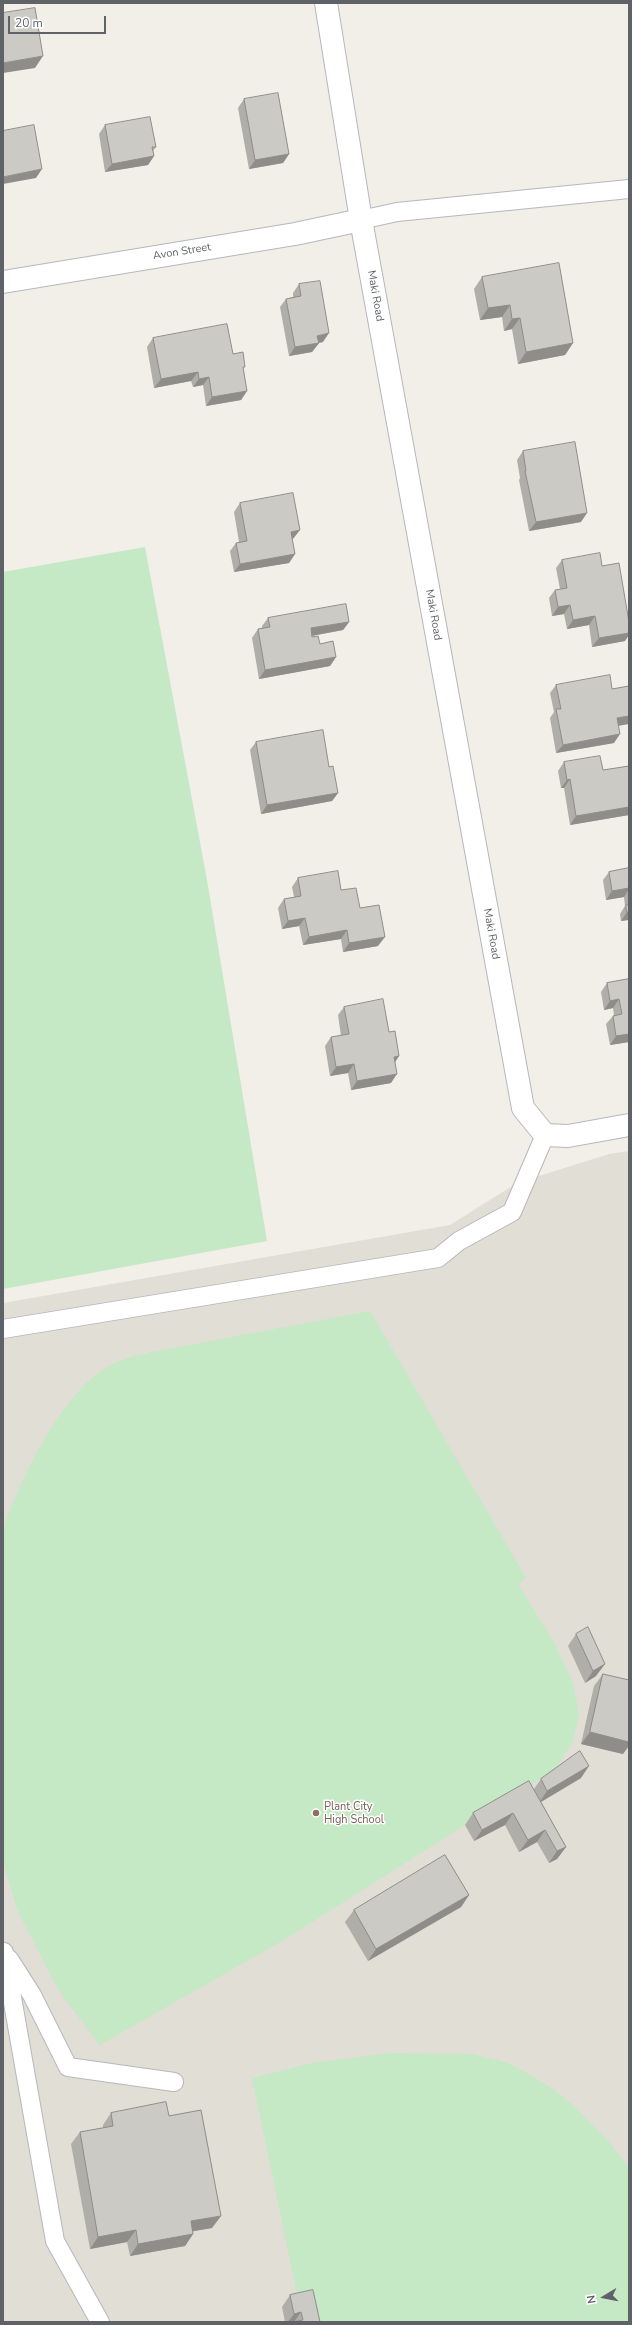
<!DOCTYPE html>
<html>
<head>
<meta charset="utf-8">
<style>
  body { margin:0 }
  #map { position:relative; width:632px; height:2325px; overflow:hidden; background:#f1efe8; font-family:"Nunito Sans",sans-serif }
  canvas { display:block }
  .frame { position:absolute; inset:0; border:4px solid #5f6368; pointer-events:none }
  .north { position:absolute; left:584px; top:2277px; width:40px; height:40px; -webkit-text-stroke:3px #fff; paint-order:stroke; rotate:260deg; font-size:11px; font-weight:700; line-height:16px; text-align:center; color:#5f6368 }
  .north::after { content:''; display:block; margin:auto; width:14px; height:18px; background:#5f6368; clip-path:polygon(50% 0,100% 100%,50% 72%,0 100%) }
  .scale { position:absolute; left:8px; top:16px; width:98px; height:18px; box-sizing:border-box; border:2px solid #5f6368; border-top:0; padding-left:5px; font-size:12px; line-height:14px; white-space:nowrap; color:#5f6368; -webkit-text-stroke:3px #fff; paint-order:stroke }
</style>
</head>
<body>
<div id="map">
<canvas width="632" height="2325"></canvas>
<div class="frame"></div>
<div class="north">N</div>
<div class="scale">20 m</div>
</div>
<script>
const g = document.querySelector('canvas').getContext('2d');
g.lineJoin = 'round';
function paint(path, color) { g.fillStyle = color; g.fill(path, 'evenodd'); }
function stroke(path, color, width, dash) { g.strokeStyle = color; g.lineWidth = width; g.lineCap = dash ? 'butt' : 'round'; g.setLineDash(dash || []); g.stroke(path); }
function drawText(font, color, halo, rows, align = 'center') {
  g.font = font + ' "Nunito Sans",sans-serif'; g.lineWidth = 3; g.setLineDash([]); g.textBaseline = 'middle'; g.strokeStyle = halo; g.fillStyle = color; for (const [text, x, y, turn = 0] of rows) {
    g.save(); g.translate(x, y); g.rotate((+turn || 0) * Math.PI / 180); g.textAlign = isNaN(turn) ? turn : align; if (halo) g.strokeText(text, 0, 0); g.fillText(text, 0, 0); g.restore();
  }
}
paint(new Path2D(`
  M629,1151V2322H3V1303L450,1225L517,1183L609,1154Z`), '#e1ded6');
paint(new Path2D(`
  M145,547L207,880L267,1241L3,1289V572Z
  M370,1311L526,1578L518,1584L556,1646L574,1686L579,1715L573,1741L556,1768L521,1792L465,1825L282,1941L100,2045L59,1991L18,1912L3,1862V1530C20,1480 62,1390 111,1365C124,1358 138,1355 152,1352Z
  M390,2053L473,2054L505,2062L522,2070L556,2091L575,2107L611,2144L629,2168V2322H309L299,2303L252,2078L311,2063Z`), '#c5e8c5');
const lane = new Path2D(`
  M361,220L397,212L629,189
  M3,1329L438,1258L459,1241L512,1212L545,1135
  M4,1952L55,2241L100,2322
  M9,1959L32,1995L68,2067L174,2082`);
const street = new Path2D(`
  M326,3L361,220L523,1108L545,1135L568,1136L629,1125
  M3,282L295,234L361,220`);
stroke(lane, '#b5b8bc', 20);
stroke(street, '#b5b8bc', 24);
stroke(lane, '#fff', 18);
stroke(street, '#fff', 22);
paint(new Path2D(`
  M244,99L289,154L283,163L249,169L238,108Z
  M105,125L156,147L153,151L154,156L148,165L105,172L99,134Z
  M482,277L573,343L565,355L518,364L512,329L504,331L502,317L480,320L474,289Z
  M299,284L323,342L319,343L312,352L289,356L280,307L286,299L293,297V293Z
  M153,338L243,370L247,391L241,400L206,406L203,385L193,387L191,381L154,388L147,347Z
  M523,451L581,522L529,531L519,480L520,478L517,460Z
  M240,503L293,539H292L295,554L289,563L234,572L230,551L236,543L239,542L234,512Z
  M562,560L602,566L625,641L592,647L589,625L567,629L564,614L552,616L549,598L555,590L560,589L556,568Z
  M268,618L349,622L343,630L312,636V637L336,657L330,666L259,679L252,638L258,629L262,628V626Z
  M556,685L612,689L629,686V723L618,726L614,743L556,753L550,718L554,712L550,693Z
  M256,742L329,767L338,793L332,801L261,814L250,750Z
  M564,762L603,770L629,766V815L570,825L564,788H561L558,771Z
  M629,868V923L628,920L621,921L620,914L625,906L624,897L606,900L603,880L609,872Z
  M298,878L341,890L360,908L378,946L343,952L341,939L303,945L299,926L282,929L278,908L284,899L294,897L292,887Z
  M629,979V1042L610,1045L606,1024L613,1016L614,1015L613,1008L604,1010L601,992L607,983Z
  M344,1007L389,1032L399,1056L395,1063L391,1083L351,1090L348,1073L330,1076L325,1046L331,1037L341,1036L338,1015Z
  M576,1634L596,1676L585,1683L568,1646Z
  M603,1674L623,1754L581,1744L594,1686Z
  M581,1778L541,1802L566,1847L557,1859L549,1863L537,1842L519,1852L505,1825L474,1841L465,1825L473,1813L534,1789L541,1779Z
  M469,1895L461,1907L368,1961L345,1922L354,1910Z
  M111,2113L169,2116L212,2228L193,2231V2234L185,2246L130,2256L127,2242L90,2249L71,2144L80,2132L103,2128V2125Z
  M290,2295L320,2322H285L282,2307Z`), '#afaea9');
paint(new Path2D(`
  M43,56L35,68L3,73V63Z
  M289,154L283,163L249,169L255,160Z
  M154,156L148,165L105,172L112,164Z
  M42,169L36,178L3,184V177Z
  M510,305L502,317L480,320L488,308Z
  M520,318L512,329L504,331L512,319Z
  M329,333L323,342L311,344L317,336Z
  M319,343L312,352L289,356L295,347Z
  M573,343L565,355L518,364L526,352Z
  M198,372L191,381L154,388L161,379Z
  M209,377L203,385L193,387L199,379Z
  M247,391L241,400L206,406L212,397Z
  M587,513L581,522L529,531L536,522Z
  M300,530L293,539L285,540L291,532Z
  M295,554L289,563L234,572L240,564Z
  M570,605L564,614L552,616L558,607Z
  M595,616L589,625L567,629L573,620Z
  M349,622L343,630L305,637L311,628Z
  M629,633V635L625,641L592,647L599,638Z
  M336,657L330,666L259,679L265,670Z
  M629,716V724L611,727L617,718Z
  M620,734L614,743L556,753L563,745Z
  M570,779L564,788H561L567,780Z
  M338,793L332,801L261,814L267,805Z
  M629,807V815L570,825L576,816Z
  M629,888V889L624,897L606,900L612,891Z
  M627,912H629V919L628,920L621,921Z
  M305,918L299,926L282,929L288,921Z
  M347,930L341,939L303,945L309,937Z
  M385,937L378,946L343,952L349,943Z
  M619,999L613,1008L604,1010L610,1001Z
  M629,1034V1042L610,1045L616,1036Z
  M399,1056L393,1064L394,1057Z
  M354,1064L348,1073L330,1076L336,1067Z
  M397,1074L391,1083L351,1090L357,1081Z
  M605,1664L596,1676L585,1683L593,1671Z
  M590,1732L629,1742V1746L623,1754L581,1744Z
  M589,1766L581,1778L539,1803L547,1791Z
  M513,1813L505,1825L474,1841L482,1830Z
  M545,1830L537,1842L519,1852L528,1840Z
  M566,1847L557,1859L549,1863L557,1851Z
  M469,1895L461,1907L368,1961L376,1949Z
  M221,2216L212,2228L183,2233L191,2221Z
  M136,2230L127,2242L90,2249L98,2237Z
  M193,2234L185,2246L130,2256L138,2244Z
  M301,2312L294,2322H288L294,2314Z`), '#8f8d8a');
const building = new Path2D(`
  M35,8L43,56L3,63V13Z
  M278,93L289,154L255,160L244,99Z
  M150,117L156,147H152L154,156L112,164L105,125Z
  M34,125L42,169L3,177V131Z
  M559,263L573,343L526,352L520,318L512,319L510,305L488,308L482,277Z
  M320,281L329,333L317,336L319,343L295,347L286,299L301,296L299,284Z
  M227,324L233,354L243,352L245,367H243L247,391L212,397L209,377L199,379L198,372L161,379L153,338Z
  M575,442L587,513L536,522L525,471H526L523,451Z
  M293,493L300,530L291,532L295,554L240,564L236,543L247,541L240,503Z
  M600,553L602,566L619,563L629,622V633L599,638L595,616L573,620L570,605L558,607L555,590L567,588L562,560Z
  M346,604L349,622L311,628L312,637L318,636L320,644L333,641L336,657L265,670L258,629L270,627L268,618Z
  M610,675L612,689L629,686V716L617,718L620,734L563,745L556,709H561L556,685Z
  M323,730L329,767L333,766L338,793L267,805L256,742Z
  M600,756L603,770L629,766V807L576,816L570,779L567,780L564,762Z
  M629,868V888L612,891L609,872Z
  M338,871L341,890L356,888L360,908L379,905L385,937L349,943L347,930L309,937L305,918L288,921L284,899L301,896L298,878Z
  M626,905H629V912H627Z
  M629,979V1034L616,1036L613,1016L622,1014L619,999L610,1001L607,983Z
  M383,999L389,1032L395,1031L399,1056L394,1057L397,1074L357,1081L354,1064L336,1067L331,1037L349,1034L344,1007Z
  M588,1627L605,1664L593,1671L576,1634Z
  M603,1674L629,1680V1742L590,1732Z
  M580,1751L589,1766L547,1791L541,1779Z
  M529,1781L566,1847L557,1851L545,1830L528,1840L513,1813L482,1830L473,1813Z
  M445,1855L469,1895L376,1949L354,1910Z
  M166,2102L169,2116L201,2110L221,2216L191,2221L193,2234L138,2244L136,2230L98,2237L80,2132L113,2126L111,2113Z
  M313,2290L320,2322H293L303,2320L301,2312L294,2314L290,2295Z`);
paint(building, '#cccac5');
stroke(building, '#8f8d8a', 1);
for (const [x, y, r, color] of [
  [316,1813,4,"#8d6e63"]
]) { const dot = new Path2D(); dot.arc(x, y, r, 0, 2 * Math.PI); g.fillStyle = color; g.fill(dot); stroke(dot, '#fff', 1.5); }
drawText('11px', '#5f6368', '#fff', [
  ["Avon Street",182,252,-9],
  ["Maki Road",375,296,80],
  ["Maki Road",433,615,80],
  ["Maki Road",491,934,80]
]);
drawText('11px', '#785e54', '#fff', [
  ["Plant City",324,1807],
  ["High School",324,1820]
], 'left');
</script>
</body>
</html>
